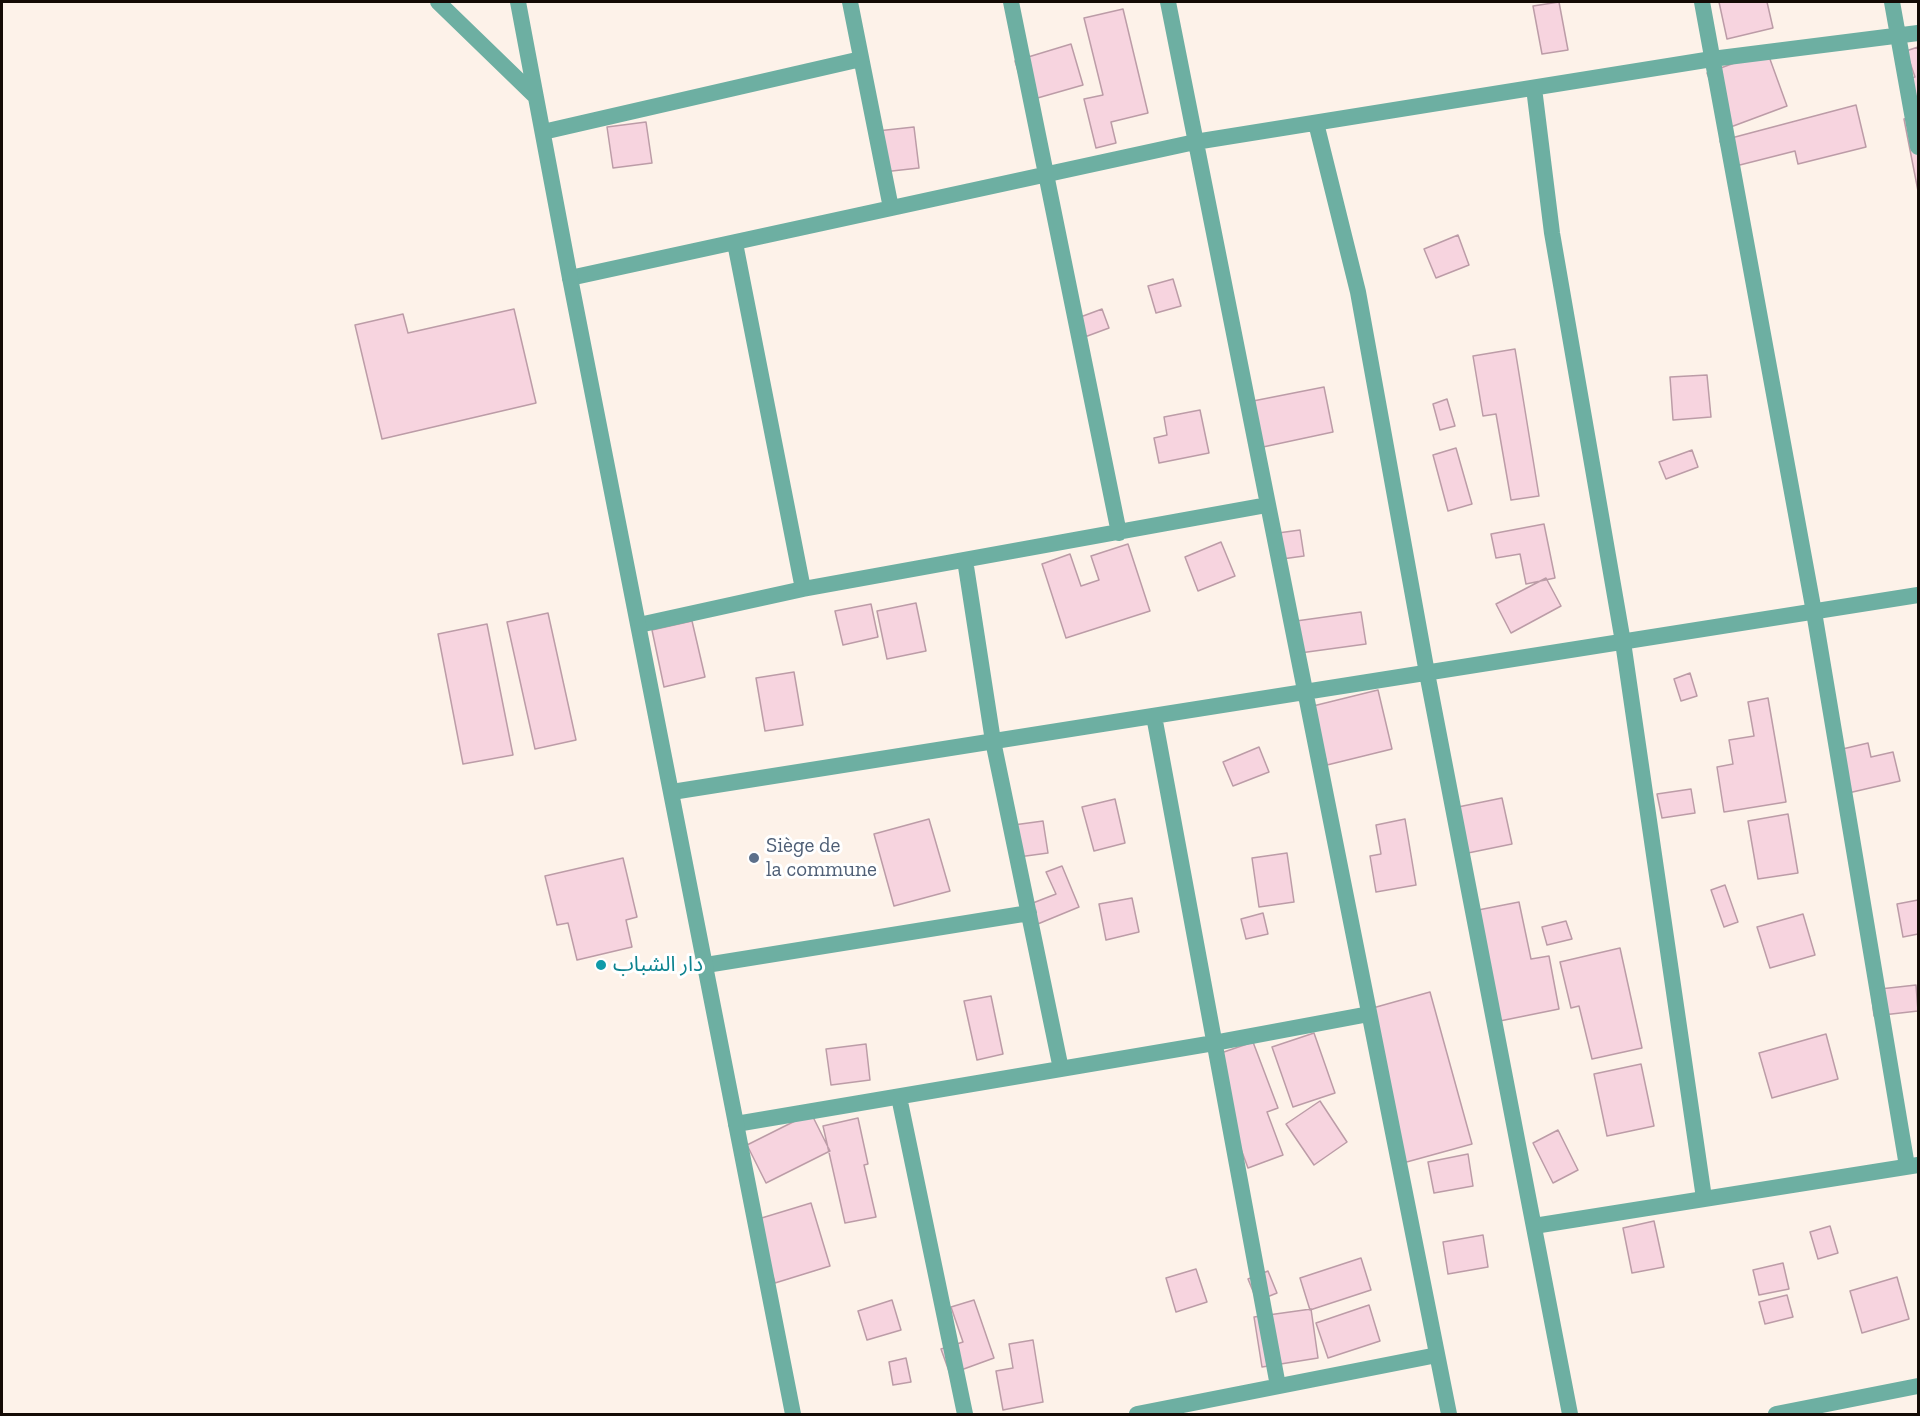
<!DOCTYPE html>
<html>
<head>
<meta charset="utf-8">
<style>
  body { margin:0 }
  #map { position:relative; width:1920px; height:1416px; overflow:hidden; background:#fdf2e9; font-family:"Zilla Slab",serif }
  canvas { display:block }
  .frame { position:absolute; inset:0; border:3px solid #140b05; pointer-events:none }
</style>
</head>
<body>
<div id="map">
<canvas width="1920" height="1416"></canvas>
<div class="frame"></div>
</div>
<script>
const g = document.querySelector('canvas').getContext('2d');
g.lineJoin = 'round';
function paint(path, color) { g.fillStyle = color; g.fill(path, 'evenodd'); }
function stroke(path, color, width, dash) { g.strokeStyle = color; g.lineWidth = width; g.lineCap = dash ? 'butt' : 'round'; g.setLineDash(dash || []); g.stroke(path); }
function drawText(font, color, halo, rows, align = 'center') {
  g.font = font + ' "Zilla Slab","Noto Sans Arabic",serif'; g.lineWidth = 6; g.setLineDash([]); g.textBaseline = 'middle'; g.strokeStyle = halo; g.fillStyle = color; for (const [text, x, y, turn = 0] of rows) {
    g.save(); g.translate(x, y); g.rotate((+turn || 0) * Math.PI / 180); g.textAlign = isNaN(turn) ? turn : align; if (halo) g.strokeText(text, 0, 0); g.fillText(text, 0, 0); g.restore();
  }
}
const building = new Path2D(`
  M1559,2L1568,50L1542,54L1533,6Z
  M1719,2H1767L1773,28L1727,39Z
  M1123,9L1148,113L1111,122L1116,143L1096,148L1084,99L1103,95L1084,18Z
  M1071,44L1083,85L1027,101L1015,61Z
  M1918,47V108L1909,79L1915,77L1906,51Z
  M1767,51L1787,106L1728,128L1707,73Z
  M1856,105L1866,147L1798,164L1795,151L1728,168L1720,141Z
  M1918,116V191L1904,119Z
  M646,122L652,163L613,168L607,127Z
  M914,127L919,168L883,172L877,131Z
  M1458,235L1469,265L1436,278L1424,249Z
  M1173,279L1181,306L1156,313L1148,286Z
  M514,309L536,403L382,439L355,325L403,314L408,333Z
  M1102,309L1109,328L1082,338L1075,319Z
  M1515,349L1539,496L1511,500L1496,414L1483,416L1473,356Z
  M1707,375L1711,417L1673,420L1670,377Z
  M1324,387L1333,432L1263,447L1253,401Z
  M1447,399L1455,426L1440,430L1433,404Z
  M1200,410L1209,453L1159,463L1154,438L1167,435L1164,417Z
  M1456,448L1472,504L1448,511L1433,455Z
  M1692,450L1698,467L1666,479L1659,462Z
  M1544,524L1555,578L1526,584L1520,554L1496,558L1491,534Z
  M1300,530L1304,556L1282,559L1278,533Z
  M1221,542L1235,576L1198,591L1185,557Z
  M1128,544L1150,611L1066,638L1042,564L1070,554L1081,586L1099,580L1091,556Z
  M1546,578L1561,606L1511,633L1496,604Z
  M916,603L926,651L887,659L877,611Z
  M871,604L878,637L843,645L835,611Z
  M1361,612L1366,644L1300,653L1296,621Z
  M548,613L576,740L535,749L507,622Z
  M692,621L705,677L664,687L652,630Z
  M487,624L513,755L463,764L438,634Z
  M794,672L803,725L765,731L756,678Z
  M1690,673L1697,696L1681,701L1674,679Z
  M1378,690L1392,749L1327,765L1313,706Z
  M1768,698L1786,802L1724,812L1717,767L1733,764L1729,740L1754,736L1748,702Z
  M1868,743L1871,757L1893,752L1900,781L1844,794L1834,751Z
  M1259,747L1269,772L1233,786L1223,762Z
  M1691,789L1695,813L1662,818L1657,794Z
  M1502,798L1512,844L1468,853L1458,807Z
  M1115,799L1125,843L1094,851L1082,807Z
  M1788,814L1798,873L1758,879L1748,821Z
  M929,819L950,891L894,906L874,834Z
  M1405,819L1416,885L1376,892L1370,856L1381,854L1376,825Z
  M1043,821L1048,853L1011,858L1006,826Z
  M1287,853L1294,902L1259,907L1252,858Z
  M623,858L637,917L626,920L632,947L577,960L568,923L557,925L545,876Z
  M1062,866L1079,907L1028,928L1020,908L1056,894L1046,872Z
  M1725,885L1738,922L1724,927L1711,890Z
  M1132,898L1139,932L1106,940L1099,904Z
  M1918,900V934L1903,937L1897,904Z
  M1519,902L1531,959L1549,956L1559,1009L1490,1023L1473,911Z
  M1263,913L1268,934L1246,939L1241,919Z
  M1803,914L1815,955L1770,968L1757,927Z
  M1566,921L1572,939L1547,945L1542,927Z
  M1620,948L1642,1048L1592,1059L1579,1006L1571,1008L1560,962Z
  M1916,985L1918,1011L1874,1016L1871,990Z
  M1430,992L1472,1144L1403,1163L1362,1011Z
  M991,996L1003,1054L977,1060L964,1001Z
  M1314,1033L1335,1093L1293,1107L1272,1047Z
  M1826,1034L1838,1079L1772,1098L1759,1053Z
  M1253,1042L1278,1108L1267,1112L1283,1155L1248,1168L1219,1090L1218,1054Z
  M866,1044L870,1080L831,1085L826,1049Z
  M1641,1064L1654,1126L1607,1136L1594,1074Z
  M1320,1101L1347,1142L1314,1165L1286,1124Z
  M811,1113L830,1151L766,1183L747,1145Z
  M858,1118L868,1164L864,1165L876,1217L845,1223L823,1126Z
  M1558,1130L1578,1170L1553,1183L1533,1143Z
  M1468,1154L1473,1186L1434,1193L1428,1162Z
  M811,1203L830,1266L775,1283L755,1220Z
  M1654,1221L1664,1267L1632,1273L1623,1228Z
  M1830,1226L1838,1253L1818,1259L1810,1232Z
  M1483,1235L1488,1267L1448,1274L1443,1242Z
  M1361,1258L1371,1290L1310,1310L1300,1278Z
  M1783,1263L1789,1289L1759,1295L1753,1270Z
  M1196,1269L1207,1302L1176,1312L1166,1278Z
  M1268,1271L1277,1293L1257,1301L1248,1279Z
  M1897,1277L1909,1319L1862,1333L1850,1291Z
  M1787,1295L1793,1317L1765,1324L1759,1302Z
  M892,1300L901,1330L867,1340L858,1311Z
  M974,1300L994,1358L950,1374L941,1349L963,1342L951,1307Z
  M1369,1305L1380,1341L1328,1358L1316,1323Z
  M1311,1309L1318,1358L1262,1367L1254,1317Z
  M1033,1340L1043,1402L1003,1410L996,1371L1013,1368L1009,1344Z
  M906,1358L911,1382L893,1385L889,1362Z`);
paint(building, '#f7d4df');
stroke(building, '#bc9ca7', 1.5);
stroke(new Path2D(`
  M850,2L891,208
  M1011,2L1119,533
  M1168,2L1449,1414
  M1702,2L1814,612L1907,1166
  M1892,2L1918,147
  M1534,88L1552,233L1623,642L1704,1198
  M1316,123L1358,292L1427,673L1570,1414
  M543,132L861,59
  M735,243L803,589
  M570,278L1195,142L1712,59L1918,33
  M965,560L993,741L1061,1069
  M639,625L803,589L1267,505
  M1154,716L1278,1386
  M672,792L1918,595
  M706,965L1029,913
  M899,1097L965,1414
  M736,1124L1214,1043L1369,1014
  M1534,1226L1918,1165
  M1137,1414L1437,1355
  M1776,1414L1918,1386`), '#6dafa2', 16);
stroke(new Path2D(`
  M438,2L536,97
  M518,2L570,278L793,1414`), '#6dafa2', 16);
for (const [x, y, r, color] of [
  [754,858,6,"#5c6f8a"],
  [601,965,6,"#0f9aa8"]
]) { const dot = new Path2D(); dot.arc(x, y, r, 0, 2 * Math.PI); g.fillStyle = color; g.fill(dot); stroke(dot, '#fff', 2); }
drawText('21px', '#4e5e75', '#fff', [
  ["Siège de",766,846],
  ["la commune",766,870]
], 'left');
drawText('21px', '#0d838f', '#fff', [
  ["دار الشباب",613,965]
], 'left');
</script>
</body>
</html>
